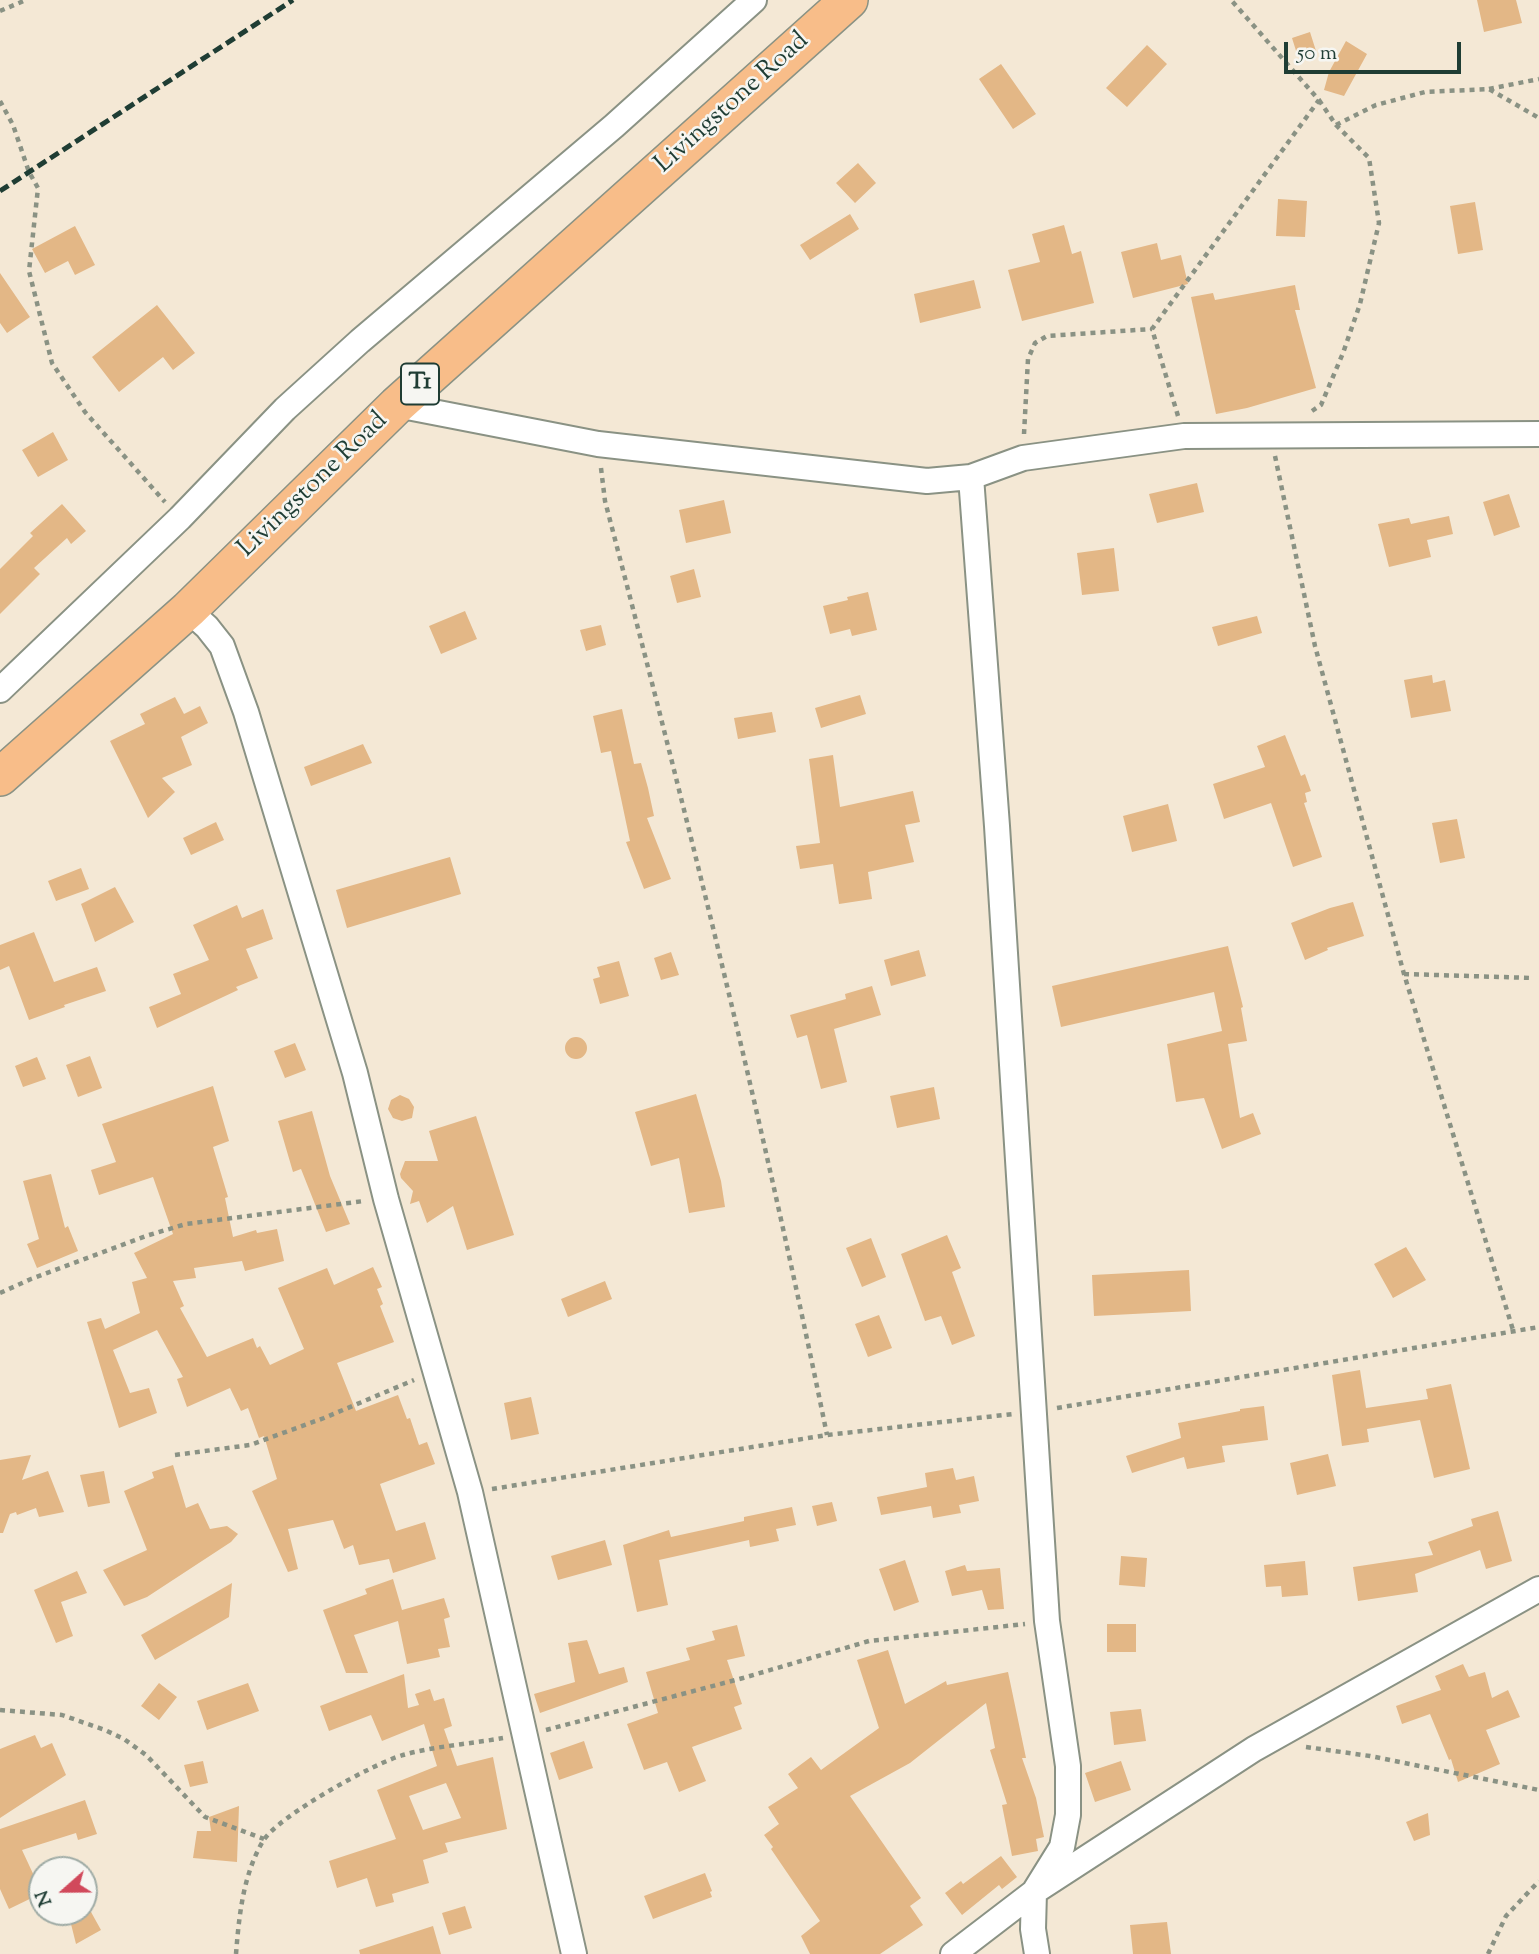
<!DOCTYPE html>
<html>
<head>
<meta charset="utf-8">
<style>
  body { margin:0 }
  #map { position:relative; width:1539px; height:1954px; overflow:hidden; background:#f4e8d5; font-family:"Sorts Mill Goudy",serif }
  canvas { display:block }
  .north { position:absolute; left:28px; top:1856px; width:70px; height:70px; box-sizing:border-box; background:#f6f6f2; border:2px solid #a0aca6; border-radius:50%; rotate:249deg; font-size:19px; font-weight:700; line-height:28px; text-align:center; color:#1f3d34 }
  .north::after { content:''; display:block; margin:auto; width:24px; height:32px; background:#d1495b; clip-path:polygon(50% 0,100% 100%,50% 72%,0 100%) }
  .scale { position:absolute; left:1284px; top:42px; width:177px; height:32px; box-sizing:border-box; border:4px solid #1f3d34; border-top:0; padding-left:9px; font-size:21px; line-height:24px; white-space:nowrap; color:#1f3d34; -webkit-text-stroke:5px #f6f6f2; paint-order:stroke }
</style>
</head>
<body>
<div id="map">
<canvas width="1539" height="1954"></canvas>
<div class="north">N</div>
<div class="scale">50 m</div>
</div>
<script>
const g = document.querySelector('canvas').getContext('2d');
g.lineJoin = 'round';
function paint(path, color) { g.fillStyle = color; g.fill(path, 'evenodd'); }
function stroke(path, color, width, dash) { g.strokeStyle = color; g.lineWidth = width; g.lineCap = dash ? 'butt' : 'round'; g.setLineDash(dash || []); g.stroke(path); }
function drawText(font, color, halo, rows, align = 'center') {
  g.font = font + ' "Sorts Mill Goudy",serif'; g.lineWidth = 5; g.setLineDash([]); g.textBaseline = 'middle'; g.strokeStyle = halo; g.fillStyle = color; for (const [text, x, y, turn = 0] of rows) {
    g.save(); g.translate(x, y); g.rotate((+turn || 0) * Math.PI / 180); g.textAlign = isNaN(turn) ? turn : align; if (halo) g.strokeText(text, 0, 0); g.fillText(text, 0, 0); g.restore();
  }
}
paint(new Path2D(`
  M1477,0H1516L1522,23L1484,32Z
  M1310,32L1316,51L1298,57L1292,38Z
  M1346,41L1367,54L1344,96L1324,90L1329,72Z
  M1147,45L1167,64L1127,107L1106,88Z
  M1001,64L1036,114L1013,129L979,79Z
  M858,163L876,183L855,203L836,183Z
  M1278,199L1307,201L1305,237L1276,236Z
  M1475,202L1483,250L1458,254L1450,206Z
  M850,214L859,229L810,260L800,245Z
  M1064,225L1072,254L1081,251L1094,303L1022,321L1008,270L1040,262L1032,234Z
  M75,226L95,265L75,275L68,261L45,273L32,249Z
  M1157,243L1161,260L1181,255L1188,284L1133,298L1121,252Z
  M0,273L30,317L7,333L0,323Z
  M974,280L981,308L920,323L914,294Z
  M1295,285L1300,310H1295L1316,388L1247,408L1216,414L1191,297L1213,293L1215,300Z
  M157,305L195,353L173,370L163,357L119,392L92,357Z
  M53,432L68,460L38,477L22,450Z
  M1197,483L1204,512L1157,523L1149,494Z
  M1509,494L1520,527L1494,536L1483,502Z
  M724,500L731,533L686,543L679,510Z
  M62,504L86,531L71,544L67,538L34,568L40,574L0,614V569L33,536L30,533Z
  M1449,516L1453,534L1427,540L1431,557L1389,567L1378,524L1409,518L1411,524Z
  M1114,548L1119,591L1082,595L1077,553Z
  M694,569L701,597L677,603L670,576Z
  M868,592L877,630L852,636L850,629L830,634L823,606L848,600L847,597Z
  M465,611L477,639L441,654L429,626Z
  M1257,616L1262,633L1218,646L1212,627Z
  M601,625L606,645L586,651L580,630Z
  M1432,675L1433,683L1445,680L1451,711L1411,718L1404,680Z
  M860,695L866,714L821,728L815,708Z
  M175,697L184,714L200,706L208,723L181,737L192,765L162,778L175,792L148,818L110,741L145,724L140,714Z
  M622,709L634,764L641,763L648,788L654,816L647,818L671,879L644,889L626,842L630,841L611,751L601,753L593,716Z
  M772,712L776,732L738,739L734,718Z
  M1285,735L1301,776L1305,774L1311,791L1305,793L1307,802L1304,803L1322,857L1293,867L1271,803L1224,819L1213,784L1265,767L1257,746Z
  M363,744L372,763L311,786L304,767Z
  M833,755L840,807L913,791L920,822L905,825L914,862L868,872L872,899L839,904L833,864L800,869L796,846L820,843L809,759Z
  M1168,804L1177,841L1132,852L1123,816Z
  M1457,819L1465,858L1440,863L1432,823Z
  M216,822L224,840L191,855L183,838Z
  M450,857L461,894L347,928L336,890Z
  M81,868L89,889L56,901L48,881Z
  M115,887L134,922L95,942L81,904Z
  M1353,902L1364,936L1327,948L1328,950L1305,960L1291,923L1330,908Z
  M237,905L242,918L263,909L273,939L246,949L258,978L236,987L238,990L157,1028L149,1007L181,994L173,974L209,960L193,925Z
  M34,932L54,982L97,967L106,991L64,1005L65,1007L29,1020L9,966L0,970V945Z
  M1228,946L1243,1007L1241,1008L1247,1041L1228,1044L1240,1118L1253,1113L1261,1134L1222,1149L1204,1098L1176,1102L1167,1044L1222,1031L1214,992L1061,1027L1052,986Z
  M919,950L926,976L891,986L884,960Z
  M671,952L679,975L661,980L654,958Z
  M619,961L629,996L600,1004L593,979L600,977L597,967Z
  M872,986L881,1015L834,1029L847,1082L821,1089L807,1035L797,1038L790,1015L846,999L845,994Z
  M565 1048a11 11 0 1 1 22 0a11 11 0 1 1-22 0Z
  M295,1043L306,1070L285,1078L274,1051Z
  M90,1056L102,1088L78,1097L66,1065Z
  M37,1057L46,1079L23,1087L15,1066Z
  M213,1086L229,1141L213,1147L228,1197L225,1198L233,1237L256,1230L257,1233L277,1229L284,1261L245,1271L242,1261L194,1268L196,1278L173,1281L184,1306L180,1308L207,1357L253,1338L257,1348L260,1346L270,1365L304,1349L278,1288L327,1268L334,1285L373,1267L382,1287L377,1289L383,1304L380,1306L394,1342L337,1363L356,1411L398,1395L407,1419L410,1418L419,1445L427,1442L435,1464L380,1484L396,1531L425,1522L436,1559L393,1573L389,1559L359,1565L353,1545L344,1549L333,1520L288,1529L298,1569L288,1572L252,1491L277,1479L264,1436L259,1438L248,1408L241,1411L230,1388L187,1407L177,1379L183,1377L157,1330L113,1350L130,1393L149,1388L157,1413L119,1428L87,1322L101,1318L105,1329L140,1313L132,1282L147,1278L134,1253L173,1234L153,1177L99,1195L91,1170L116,1162L102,1124Z
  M934,1087L940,1119L897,1128L890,1096Z
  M696,1094L721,1181L725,1207L689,1213L679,1158L651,1166L635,1112Z
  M400,1095L409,1099L414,1107L412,1118L402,1121L393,1118L388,1109L391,1100Z
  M312,1111L330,1176L350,1224L326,1232L301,1169L293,1172L278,1121Z
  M476,1116L514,1235L467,1250L453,1206L427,1223L419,1201L410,1204L413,1191L401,1178L400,1174L405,1161H438L429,1131Z
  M51,1174L65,1228L68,1226L78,1251L37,1268L27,1244L39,1239L23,1181Z
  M947,1235L961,1268L952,1272L975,1336L952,1345L941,1316L925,1321L901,1254Z
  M871,1238L886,1277L862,1287L846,1248Z
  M1406,1247L1426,1280L1393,1298L1374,1264Z
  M1189,1270L1191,1311L1094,1316L1092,1275Z
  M605,1281L612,1299L568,1317L561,1299Z
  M879,1315L892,1348L868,1357L855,1324Z
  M1360,1370L1366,1408L1428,1399L1426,1389L1451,1384L1470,1469L1434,1478L1420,1420L1367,1429L1369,1442L1342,1446L1332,1375Z
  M531,1397L539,1434L511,1440L504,1403Z
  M1264,1406L1268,1440L1222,1446L1225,1462L1187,1469L1184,1457L1132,1473L1126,1456L1181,1438L1178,1423L1240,1411V1409Z
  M1328,1454L1336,1486L1297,1495L1290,1463Z
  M31,1455L22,1480L48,1471L64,1512L39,1517L36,1508L17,1515L16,1512L10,1514L3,1533H0V1460Z
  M173,1465L186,1508L198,1503L210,1529L227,1526L238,1534L231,1542L147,1597L124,1606L103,1570L147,1550L124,1491L154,1478L152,1472Z
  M953,1468L956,1480L974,1476L979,1501L959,1505L961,1513L933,1518L931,1506L881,1515L877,1497L927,1487L925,1473Z
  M104,1471L110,1503L88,1507L80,1475Z
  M832,1502L837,1521L817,1526L812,1506Z
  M792,1507L796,1525L776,1529L779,1541L750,1547L749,1540L659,1560L668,1605L637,1612L623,1545L669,1530L671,1537L744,1521V1517Z
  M1498,1511L1512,1561L1486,1569L1480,1550L1415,1574L1418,1592L1358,1601L1353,1567L1433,1555L1428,1542L1473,1526L1471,1519Z
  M605,1540L612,1565L558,1580L551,1556Z
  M1121,1556L1147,1558L1145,1587L1119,1585Z
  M905,1560L919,1602L894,1611L879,1569Z
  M1305,1561L1308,1595L1282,1597L1281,1586L1266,1587L1264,1565Z
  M965,1565L967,1571L1000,1568L1004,1609L988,1610L982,1590L952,1596L945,1571Z
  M77,1571L87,1593L61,1602L73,1636L56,1643L34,1590Z
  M393,1579L402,1610L444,1598L450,1617L444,1619L450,1647L438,1649L440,1657L407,1664L398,1621L354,1635L368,1673H346L323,1610L367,1594L365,1589Z
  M232,1583L229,1617L155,1660L141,1635Z
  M1107,1624H1136V1652H1107Z
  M737,1625L745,1656L727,1660L742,1704L734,1707L742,1729L692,1747L706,1781L679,1792L667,1762L644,1770L627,1724L658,1713L646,1672L690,1660L686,1648L715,1640L712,1631Z
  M587,1640L599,1674L624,1667L628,1682L540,1713L534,1694L575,1682L568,1643Z
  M888,1650L905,1704L946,1681L947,1685L1008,1672L1026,1758H1022L1036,1798L1044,1837L1036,1839L1038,1851L1012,1856L1002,1805L1007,1804L990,1750L995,1748L986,1703L910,1763L850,1796L921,1898L910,1906L923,1925L880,1954H810L801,1936L820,1921L771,1849L773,1847L764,1835L779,1824L768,1807L798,1788L788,1774L811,1757L821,1770L879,1728L857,1660Z
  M1463,1664L1469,1677L1485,1672L1492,1698L1508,1690L1520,1717L1486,1730L1500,1764L1458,1782L1451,1759L1449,1760L1430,1714L1402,1724L1396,1706L1441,1690L1435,1676Z
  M404,1674L408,1708L419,1705L415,1694L430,1689L434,1701L444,1698L452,1726L444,1729L457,1766L493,1757L507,1829L445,1843L448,1852L423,1860L429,1883L392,1894L394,1902L376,1907L367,1878L337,1888L329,1861L396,1839L377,1790L437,1766L424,1724L382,1741L371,1715L329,1731L320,1706ZM446,1783L461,1818L423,1830L409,1796Z
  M159,1683L177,1697L159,1720L141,1706Z
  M248,1683L259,1711L207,1730L197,1701Z
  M1141,1709L1146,1741L1114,1745L1110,1712Z
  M35,1735L41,1748L52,1743L66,1775L0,1818V1749Z
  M584,1741L593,1768L559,1780L550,1753Z
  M203,1761L208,1783L190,1787L184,1765Z
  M1121,1761L1131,1790L1095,1802L1085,1773Z
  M85,1800L97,1834L78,1840L76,1833L22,1850L42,1893L9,1909L0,1889V1829Z
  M239,1806L237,1862L193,1858L197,1831H211L209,1817Z
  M1428,1813L1430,1835L1414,1841L1406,1822Z
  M1001,1856L1017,1877L1002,1889L999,1885L962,1915L945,1893L961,1881L963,1884Z
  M705,1873L712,1891L710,1892L712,1897L653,1919L644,1896Z
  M465,1906L472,1928L449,1935L442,1913Z
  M68,1912H91L101,1930L76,1944Z
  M1167,1922L1171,1954H1133L1130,1925Z
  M433,1926L441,1954H360L359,1950Z`), '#e3b786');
const minor = new Path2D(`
  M397,405L598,444L927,481L971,477L1023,458L1184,436L1539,434
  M971,477L997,826L1047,1621L1068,1766V1815L1062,1847L1034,1892L1033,1929L1037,1954
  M188,610L207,627L222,646L246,712L355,1073L386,1199L470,1492L574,1954
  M0,690L180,518L285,409L360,341L614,126L754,0
  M953,1954L1034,1892L1254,1749L1539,1589`);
const highway = new Path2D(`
  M0,777L188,610L397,405L849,0`);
stroke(minor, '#8a9284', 28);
stroke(highway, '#8a9284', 40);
stroke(new Path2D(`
  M0,11L26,0
  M1489,89L1539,79
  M0,101L13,125L29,172L38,188L29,271L52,363L85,412L165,502
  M1336,125L1376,105L1425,92L1489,89L1539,118
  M1312,411L1321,405L1343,353L1360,304L1379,223L1369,158L1336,125L1319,100
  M1178,416L1152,329L1319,100L1231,0
  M1024,434L1028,359L1035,343L1047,336L1152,329
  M1275,456L1315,646L1404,974L1513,1330
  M601,468L605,501C686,811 763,1121 827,1435
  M1404,974L1533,978
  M0,1293L31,1279L149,1235L186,1224L364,1201
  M1057,1408L1539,1327
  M175,1455L250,1445L324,1418L414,1380
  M492,1489L827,1435L1013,1414
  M0,1710L62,1715L105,1730L124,1739L146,1755L205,1817L264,1839
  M546,1730L743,1678L869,1641L1025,1624
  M1306,1747L1370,1756L1539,1790
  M236,1954C239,1916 243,1875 263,1841C278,1816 374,1763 403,1755C435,1746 470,1744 503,1738
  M1488,1954L1506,1916L1539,1881`), '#8a9284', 4.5, [5, 5]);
stroke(minor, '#fff', 24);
stroke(highway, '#f8bd89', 37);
stroke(new Path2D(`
  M0,191L293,0`), '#1f3d34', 5, [10, 5]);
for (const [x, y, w] of [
  [420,384,38]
]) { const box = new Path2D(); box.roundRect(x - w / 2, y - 20.5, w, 41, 5); g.fillStyle = '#f6f6f2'; g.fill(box); stroke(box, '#1f3d34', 2); }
drawText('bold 24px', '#1f3d34', null, [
  ["T1",420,384]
]);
drawText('26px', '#1f3d34', '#f6f6f2', [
  ["Livingstone Road",733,104,-42],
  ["Livingstone Road",314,486,-44]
]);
</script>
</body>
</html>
